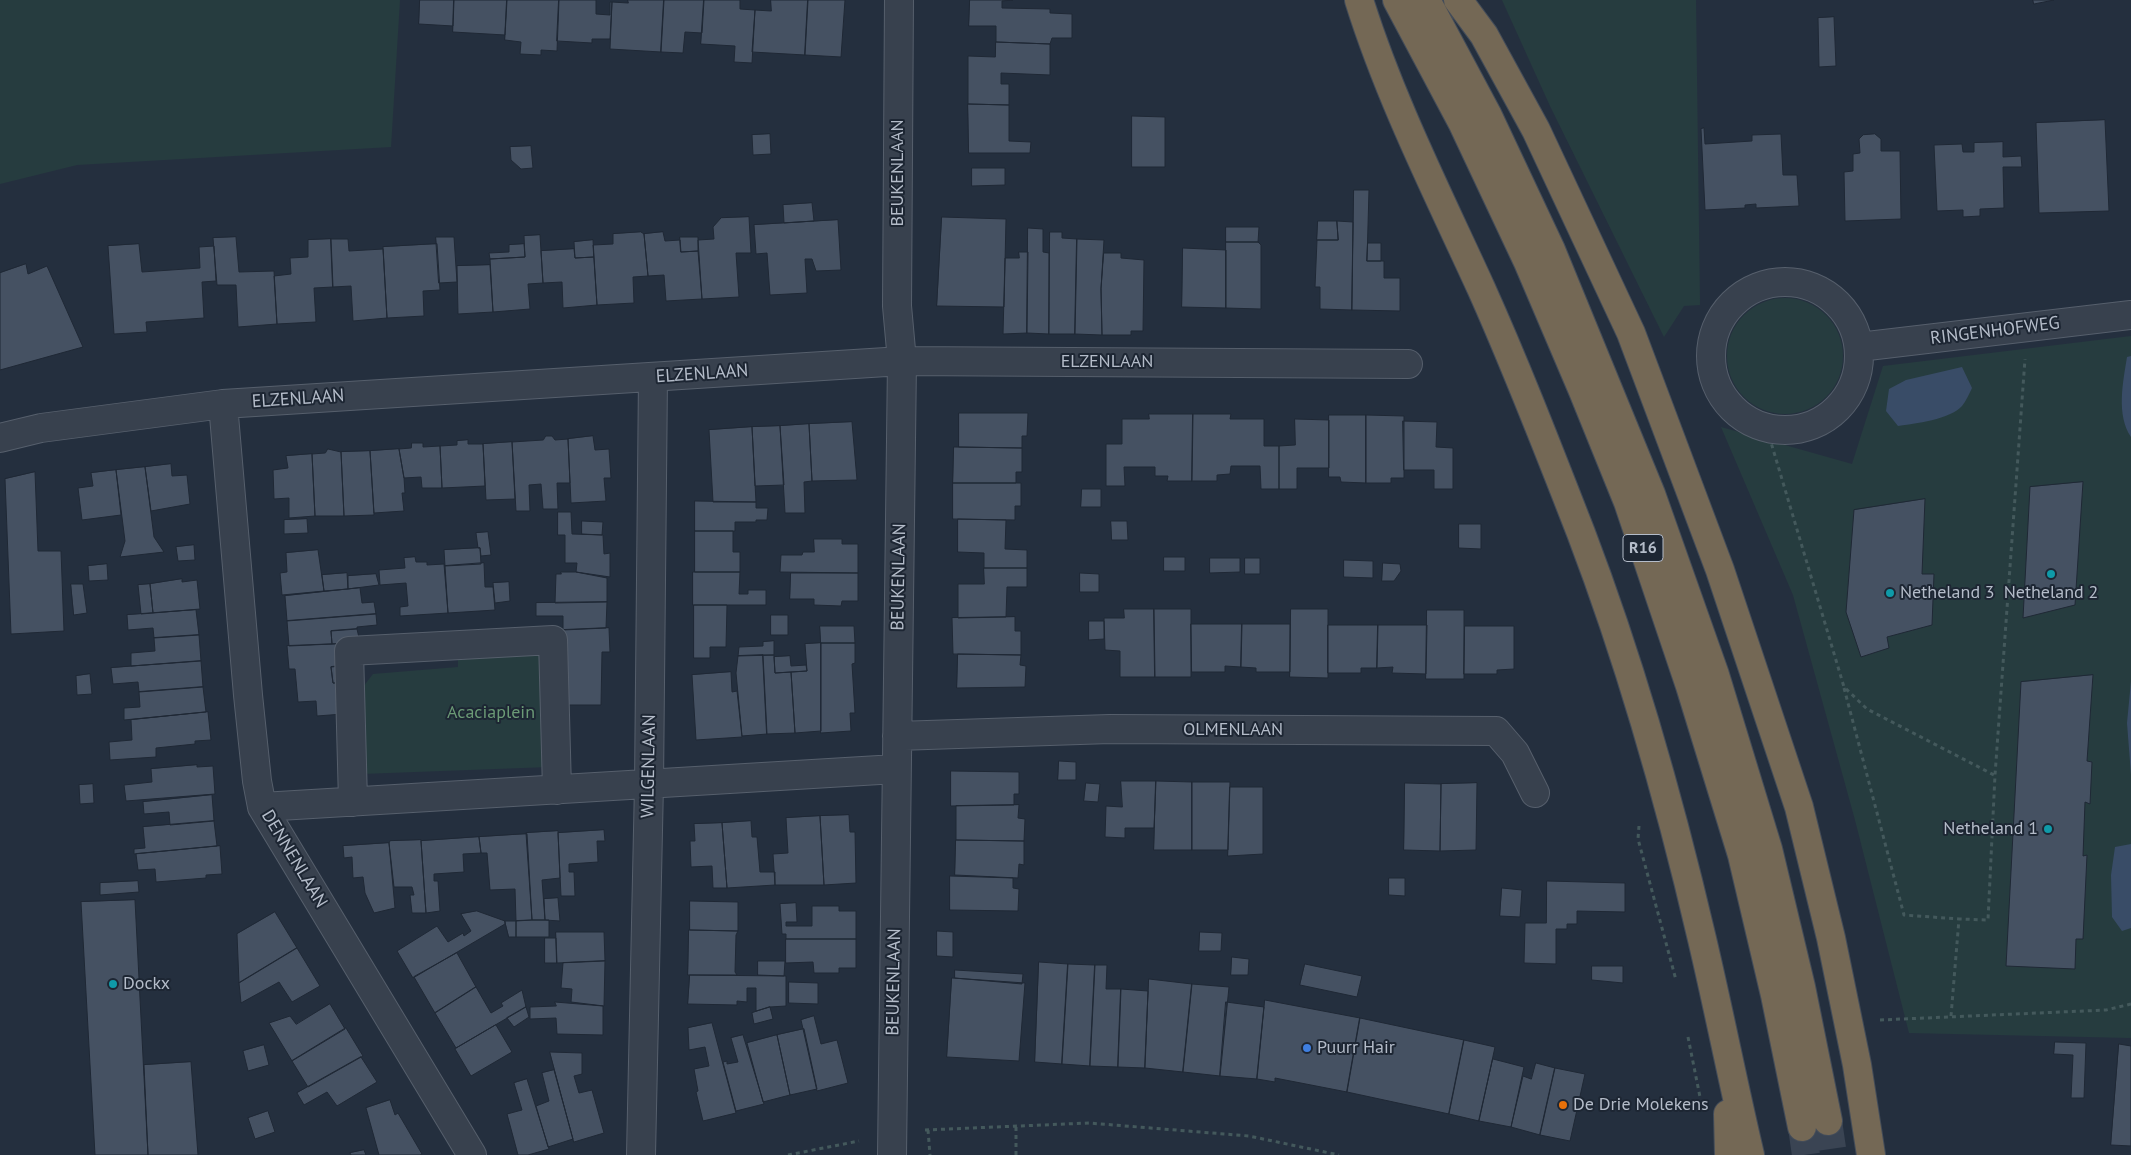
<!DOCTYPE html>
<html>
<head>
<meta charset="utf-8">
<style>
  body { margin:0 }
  canvas { display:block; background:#242f3e }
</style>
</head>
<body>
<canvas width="2131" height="1155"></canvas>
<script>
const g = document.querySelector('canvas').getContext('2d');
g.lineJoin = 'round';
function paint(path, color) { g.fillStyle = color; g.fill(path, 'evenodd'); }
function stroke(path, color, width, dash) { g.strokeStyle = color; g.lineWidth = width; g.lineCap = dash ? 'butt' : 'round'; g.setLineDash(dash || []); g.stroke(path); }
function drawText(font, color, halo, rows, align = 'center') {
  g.font = font + ' "PT Sans",sans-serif'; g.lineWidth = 4; g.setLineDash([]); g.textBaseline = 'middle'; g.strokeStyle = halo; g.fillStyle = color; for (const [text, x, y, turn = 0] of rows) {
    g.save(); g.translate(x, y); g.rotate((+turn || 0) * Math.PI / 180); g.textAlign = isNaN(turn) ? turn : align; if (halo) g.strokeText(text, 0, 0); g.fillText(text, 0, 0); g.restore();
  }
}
paint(new Path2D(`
  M0,0H400L391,147L77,165L0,184Z
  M1502,0H1696L1700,305L1684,306L1664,337L1550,106Z
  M1727 356a58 58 0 1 1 116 0a58 58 0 1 1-116 0Z
  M2131,336V1038L1909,1033L1855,820L1793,595L1721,427L1852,464L1883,366Z
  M547,644L549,767L361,774L356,696L373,674L458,667V647Z`), '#263c3f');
paint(new Path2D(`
  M2131,356V437C2116,415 2123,382 2127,357Z
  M1962,367L1972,388C1969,394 1966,401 1962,406C1951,419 1914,424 1898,426L1886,411L1889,389L1906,380Z
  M2131,681V775L2127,723Z
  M2131,844V928L2122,931L2112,917L2111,875L2115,847Z`), '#394c67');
const building = new Path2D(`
  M420,0H454L453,26L419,24Z
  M454,0H507L505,35L453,32Z
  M507,0H559L557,51L541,50V55L520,54L521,42L505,40Z
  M559,0H596V14L610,15V2H612L610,39H592V43L557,41Z
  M628,0H664L661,52L610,49L612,2L628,3Z
  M664,0H704L702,33L685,32L683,53L661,52Z
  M704,0H740V9L755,10L752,63L734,62L735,46L701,44Z
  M771,0H808L805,55L752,52L755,10L771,11Z
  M808,0H845L841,57L805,55Z
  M970,0H1013L1002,1V8L1050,9V13L1072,14V38H1052L1050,44L996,42V26H969Z
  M2033,0H2054L2034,4Z
  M1834,17L1836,66L1819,67L1818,18Z
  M996,42L1050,44V75L1001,73V84H1009V105L968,104V56L995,57Z
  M968,104L1009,105V141L1031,142L1030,153H969Z
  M1132,116L1165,117V167H1132Z
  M2105,120L2109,211L2039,213L2036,123Z
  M1704,128L1705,144L1752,141V135L1781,134L1783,175H1797L1799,206L1756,208V204L1745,205V208L1705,210L1701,129Z
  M770,134L771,154L753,155L752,135Z
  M1875,134L1881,139V151H1900L1901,219L1845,221L1844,172L1853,171V154L1860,153L1859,139L1863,135Z
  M2003,142V157L2021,156L2022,167H2003L2004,208L1980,209V216L1963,217V210L1937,211L1934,145L1962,144L1963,152H1974V143Z
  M531,146L533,168L521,169L511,160L510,147Z
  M972,168H1005V185L972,186Z
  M1354,190H1369L1367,261H1384V278H1400V311L1352,310Z
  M812,203L814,221L784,223L783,205Z
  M749,217L751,253H736L739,297L702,299L698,240L714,239L713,227L721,218Z
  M942,217L1006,219L1004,307L937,306Z
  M838,220L841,270L816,271L812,259H805L807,293L770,295L767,253L756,254L754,225Z
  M1318,221H1337L1338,240H1317Z
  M1337,221L1353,222L1352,310L1320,309V287H1315L1317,240H1338Z
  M1226,227H1259L1258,242H1226Z
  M1028,228L1043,229V252L1049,253V334L1027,333Z
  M641,232L644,234L648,276L633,277L634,303L597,305L593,245L613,244V234Z
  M663,232L665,241L680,240L681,252L698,251L702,299L666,301L664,275L648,276L644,234Z
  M1050,232H1062V238L1077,239L1075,334H1049Z
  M540,235L543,283L528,284L530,309L493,312L490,259L525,257L524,236Z
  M236,237L239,272L274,271L277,324L238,327L236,285H217L213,238Z
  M436,237H454L457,282L439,283Z
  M680,237H698V251L681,252Z
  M331,239L333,287L314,288L316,322L277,324L274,276L291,274L290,258L308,257V240Z
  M331,239H348L349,251L383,249L387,318L353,321L351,286L333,287Z
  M1077,239L1104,240L1101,289L1102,335L1075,334Z
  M593,240L594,257L575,258L574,242Z
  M1226,242H1258L1261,245V309L1226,308Z
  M1368,243H1381V261H1367Z
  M139,244L142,272L200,268L199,247L214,246L216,281L202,282L204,318L146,322L147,332L114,334L108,246Z
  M437,244L440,290L423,291L424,316L387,318L383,247Z
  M524,244L525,257L490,259L489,253L509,252V245Z
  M1183,248L1226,250V308L1182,307Z
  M574,249L575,258L594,257L597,305L563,308L562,282L543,283L541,251Z
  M1019,252H1028L1027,333L1003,334L1005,258H1019Z
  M1104,253H1121V258L1144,260L1143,331H1131V335H1102L1101,289Z
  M26,264L28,274L47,266L83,347L0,370V273Z
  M490,265L493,312L458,314L457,266Z
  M959,413H1028L1027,436H1022V448L959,447Z
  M1149,414H1193L1192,481H1167L1168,476H1155V467H1124L1125,486H1106V444H1122V419H1149Z
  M1193,414H1231L1230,419H1264V446H1279V489H1261L1260,466H1231L1230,474L1217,475V481H1192Z
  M1329,415H1366V483L1341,482L1340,477H1329Z
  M1366,415L1404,416V478H1391V483H1366Z
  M1295,419L1329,420V468H1297V489H1279V446L1295,445Z
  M1403,421L1437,422L1436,447L1453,448V489H1434V470H1404Z
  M852,422L857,480L812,481L809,424Z
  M809,424L812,481L804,482L805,513H785L780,426Z
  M780,426L784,485L755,486L752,427Z
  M752,427L756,502H713L709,430Z
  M546,436H552L555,440L568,439L570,483H557L558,509H543L541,484L529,485L530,511H516L512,442L543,440Z
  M593,436L595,450L609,449L611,478H604L606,501L571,503L568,439Z
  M468,440V444H483L485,486L442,488L440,446L457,445V441Z
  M512,442L515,499L486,500L483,444Z
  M412,443H423V447L440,446L442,488H422L421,477L404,478L399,449L411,448Z
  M954,447L1022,448V472H1016V483H953Z
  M328,449L341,452L344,516H315L312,454L325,453Z
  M399,449L404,478L405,493H402L404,511L374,513L370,451Z
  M370,451L374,515L344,516L341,452Z
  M312,454L315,516L289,518V498L274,499L273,470L288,468L286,456Z
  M171,464L172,476L187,475L190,504L151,511L145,467Z
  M145,467L154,537L164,552L120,557L125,541L116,470Z
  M116,470L121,515L82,520L78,488L93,486L91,473Z
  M35,472L38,551H61L64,631L11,634L5,479Z
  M2083,482L2075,605L2023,618L2030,487Z
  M953,483H1021V506H1015V520L953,519Z
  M1082,489H1101V507H1081Z
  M1925,499L1922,574H1934L1932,625L1887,637L1889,648L1861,657L1846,612L1854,510Z
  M695,501L756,502V508H768L767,520H756V522H735V531H695Z
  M558,512H571L572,534L603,535L604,554L610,553V577L576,572L577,563H565V535H558Z
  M307,519L308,533L284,534V520Z
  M958,519L1006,520L1005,549L1027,550V568H984V553L958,552Z
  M582,521L603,522L602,535L582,534Z
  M1111,521H1127L1128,540H1112Z
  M1459,524H1481V549L1459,548Z
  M695,531H733V552H740V572H695Z
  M488,532L491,555L481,556L480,548H478L476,533Z
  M814,539H842V544H858V573L780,572L781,555H802L803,552H814Z
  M194,545L195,560L178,561L176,547Z
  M480,548L481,564L445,566L444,550Z
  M318,550L324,591L282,595L280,573L287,572L286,553Z
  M415,557L416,562H427V565L444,564L448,613L400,616V607L408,606L406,583L380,585L379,570L405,568L404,558Z
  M1164,557H1185V571H1164Z
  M1210,558H1240V572L1210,573Z
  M1245,558H1260V574H1245Z
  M1344,560L1373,561V578L1344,577Z
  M484,563L485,587H493L495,610L448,613L445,566Z
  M1383,563L1400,564L1401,571L1394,581H1382Z
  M107,564L108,580L89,581L88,566Z
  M984,568H1027V587H1007L1006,617L958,618V584H984Z
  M561,572H576L607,578V602L555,603L556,574H561Z
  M693,572H740L739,594H748V590H766V605H693Z
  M347,573L348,589L324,591L322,575Z
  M791,573H858V601H842L841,606L814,605V599H790Z
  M1080,573L1099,574V592H1080Z
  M376,574L379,585L348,589V576Z
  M182,579V582L197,580L200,609L153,613L150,584Z
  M509,582L510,601L495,603L493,583Z
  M71,584H83L87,613L74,615Z
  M150,584L153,613L141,614L138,585Z
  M360,588L362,603L374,602L376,614L287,621L285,596Z
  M607,602L606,628L563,630V616H536V603Z
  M694,605H727L726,647H710V658H694Z
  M1124,609H1154L1155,677H1120V651L1105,650L1104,618H1124Z
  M1154,609H1191V677H1155Z
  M1291,609H1328V678L1290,677Z
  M196,610L199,635L154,638L153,628L128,630L127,615Z
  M1427,610H1464V679H1426Z
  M376,614L377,625L357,627V629L331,631L332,644L289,646L287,621Z
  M771,615H788V635H771Z
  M1015,617V631H1021V655L953,654L952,618Z
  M1089,621H1104V639L1089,640Z
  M1191,624H1242L1241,667L1225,666V672H1192Z
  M1242,624H1290V672H1256V668L1241,667Z
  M1328,625H1378L1377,668H1361V673H1328Z
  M1378,625H1427L1426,674L1392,673L1393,667L1377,668Z
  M820,626H854L855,643H821Z
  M1465,626H1514V669L1497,670V674H1464Z
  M609,628L610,652H602L601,705H563V630Z
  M357,629L360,642L332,644L331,631Z
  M199,635L201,661L131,666V653L155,651L154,638Z
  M774,641V655L738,656L739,647L763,646V642Z
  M821,643V731L795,733L791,672L807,671L805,644Z
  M821,643H855V663L852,664L855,713H850L851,731L821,733Z
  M339,644L341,666L331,667L333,683H341L343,714L317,716L316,701L298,702L295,669H289L287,646Z
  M958,654L1021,655L1020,665L1026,666L1025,687L957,688Z
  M763,655L767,734L742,736L736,673L738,656Z
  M763,655H774L775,673L791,672L795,733L767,734Z
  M790,656L791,666L806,665L807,671L775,673L774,657Z
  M201,661L203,687L139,692L138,682L113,684L111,668Z
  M341,666V683H333L331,667Z
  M731,672L732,692L737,691L742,737L696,740L692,675Z
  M90,674L92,694L77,695L76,676Z
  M2093,675L2087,761L2092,762L2090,804L2085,802L2083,856L2087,855L2083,939H2076L2075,969L2006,966L2021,682Z
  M203,687L206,712L124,720V708L140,707L139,692Z
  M208,712L211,740L195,741V744L156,748V757L110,760L109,742L132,740L131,720Z
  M1059,761L1076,762V780H1058Z
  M197,765V767L213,766L215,794L126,801L124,785L152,782L151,769Z
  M951,771L1019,772V794H1014V805L951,806Z
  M1121,781H1156L1154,828H1125V838L1105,837L1106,806L1122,807Z
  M1156,781L1192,782V850H1154Z
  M1192,782H1230L1228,850H1192Z
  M1086,783L1100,784L1098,802L1084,801Z
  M1405,783L1441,784L1440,851L1404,850Z
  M1477,783L1476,850L1440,851L1441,784Z
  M93,784L94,803L80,804L79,785Z
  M1230,787H1263V854L1228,856Z
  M212,795L214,821L170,825L169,812L144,814L143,802Z
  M1019,805L1018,818L1025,819L1024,841L956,840V806Z
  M849,815L850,832H855L856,883L824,885L820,816Z
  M820,816L824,885H775L773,854L788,853L786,818Z
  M214,821L217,846L134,854V849L145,848L143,827Z
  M751,821L752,837H757L760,872H775V885L727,888L722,823Z
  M722,823L727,888H713L712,866L691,867L690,841H695L694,824Z
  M604,830L605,841H597L598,862L569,864V872H574L575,896H561L558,833Z
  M558,831L560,878L542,880L545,920H532L526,833Z
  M527,834L532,920L516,921L515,889L490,890L487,853H481L479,837Z
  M479,837L481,853L463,854L464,872L434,874V881H438L440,911L426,913L421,841Z
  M421,840V841L426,913H412L410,895H414L412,887H394L389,843L390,841Z
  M956,840L1024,841V865L1019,864L1018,878L955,875Z
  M389,843L395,908L374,913L365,893L363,877L353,878L352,857L344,858L343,846Z
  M220,846L222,874L206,875V878L156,882L155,869L138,870L136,854Z
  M950,876L1013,878V888L1019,889L1018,911L950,910Z
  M1389,878H1405V896L1389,895Z
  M138,881L139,892L100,895V883Z
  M1547,881L1625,883V912L1577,911V924H1567V929H1556V964L1524,963L1525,923H1546Z
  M1502,888L1522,890L1520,917L1500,916Z
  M558,898L560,921L545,920L544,899Z
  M135,900L148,1155H95L81,902Z
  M690,901L738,902V931L690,930Z
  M796,903L797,922H786V926H812V906H839V911H856V939H786V934H782L780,904Z
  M477,911L505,921V924L413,978L397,951L437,926L448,942L463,933L464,936L471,931L461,914Z
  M275,912L297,948L239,983L237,934Z
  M532,920H549V937H516V921Z
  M505,921H516V937H509Z
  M689,930L738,931L736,935L735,972L737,975H688Z
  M937,931L953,932V957L937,956Z
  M556,932H604L605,961L557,963Z
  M1200,932L1222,933L1221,951H1199Z
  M545,938H556L557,963H545Z
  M786,939H856V968H839V973H814L813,962L786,963Z
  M297,948L320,986L292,1002L279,982L241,1003L239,983Z
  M457,953L476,987L435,1013L414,977Z
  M1232,957L1249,959L1248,975H1231Z
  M605,961L604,1006L571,1002L572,989L561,988L563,963Z
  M758,961H785L784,976L758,975Z
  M1039,962L1068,964L1062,1064L1035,1062Z
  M1068,964L1095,965L1090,1066L1062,1064Z
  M1305,964L1362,976L1357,997L1300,985Z
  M1095,965H1107L1106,989H1121L1118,1067L1090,1066Z
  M1592,966H1623V983L1592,980Z
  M955,970L1023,974L1022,984L955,978Z
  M690,975L786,976V1006L770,1007L756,1011V988H747V1002L737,1001V1005L688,1004Z
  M952,978L1025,983L1019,1061L947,1057Z
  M1149,979L1192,984L1183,1072L1145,1068Z
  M789,982L818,983V1004L789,1003Z
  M1192,984L1229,987L1220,1076L1183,1072Z
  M476,987L491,1013L503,1006L501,1003L522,990L526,1007L456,1048L435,1013Z
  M1121,989L1148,991L1145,1068L1118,1067Z
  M1265,1000L1360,1018L1347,1092L1275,1078V1082L1257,1079Z
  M555,1002L603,1006V1035L557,1034L556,1018L530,1019V1007L556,1006Z
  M1226,1002L1264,1007L1257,1079L1220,1076Z
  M330,1004L345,1029L292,1061L269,1023L290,1016L296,1024Z
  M526,1007L529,1017L514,1027L507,1018Z
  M770,1007L773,1019L754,1024L752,1013Z
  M814,1016L821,1044L837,1040L848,1083L817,1091L801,1020Z
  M1360,1018L1464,1040L1449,1114L1347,1092Z
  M712,1023L736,1113L703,1121L696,1092L698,1091L694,1069L709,1066L705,1047L689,1050L688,1028Z
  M496,1025L512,1052L471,1076L455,1049Z
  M346,1028L363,1056L308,1087L292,1061Z
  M804,1029L817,1089L790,1095L777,1035Z
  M743,1035L764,1104L736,1111L723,1062L727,1061V1064L738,1062L731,1038Z
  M777,1035L790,1095L763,1102L747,1043Z
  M1464,1040L1495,1047L1479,1121L1449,1114Z
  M2055,1042L2086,1043L2084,1098H2071L2073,1055L2054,1054Z
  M2119,1044L2131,1046V1146L2111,1145Z
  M264,1045L269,1065L248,1071L243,1051Z
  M550,1052L582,1053V1074L574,1076L579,1093L592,1090L604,1133L574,1142Z
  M361,1057L377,1082L337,1106L327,1092L304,1105L297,1093Z
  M1493,1059L1524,1067L1511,1127L1479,1121Z
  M191,1062L198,1155H148L144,1065Z
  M1536,1063L1555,1068L1540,1135L1511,1127L1523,1076L1531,1079Z
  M1555,1068L1585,1074L1570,1141L1540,1135Z
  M554,1070L573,1139L548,1147L536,1106L549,1101L542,1073Z
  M527,1079L549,1149L528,1155H518L507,1114L522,1110L514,1083Z
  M390,1100L395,1115L398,1113L422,1154L420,1155H379L366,1108Z
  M268,1111L275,1132L255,1139L248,1118Z
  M364,1150L366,1155H351L350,1153Z`);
paint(building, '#455162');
stroke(building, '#1f2835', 1);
stroke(new Path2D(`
  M1828,1121L1833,1155
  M1802,1127L1806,1155`), '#3a4453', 28, [28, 14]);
const minor = new Path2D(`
  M1711 356a74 74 0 1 1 148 0a74 74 0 1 1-148 0Z
  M1859,347L2131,315
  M223,404L248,695L257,781L262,807L472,1155
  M0,438L41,428L223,404L902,361L1408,364
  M897,736L1110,729L1496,731L1515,753L1535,793
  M353,802L349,651L553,640L557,790
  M262,807L896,769
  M641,1155L649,784L653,377
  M892,1155L902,361L897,306L899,0`);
const highway = new Path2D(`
  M1359,0C1390,99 1438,194 1481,288C1517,368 1549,451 1581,533C1631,664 1670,802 1702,939C1719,1011 1733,1083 1750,1155
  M1397,0L1463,124L1528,262L1583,391L1628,502L1690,686L1742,855L1775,995L1802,1127
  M1426,0L1487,114L1551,250L1651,494L1715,675L1768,849L1801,987L1828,1121
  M1458,0L1484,35L1536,130L1631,333L1720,570L1799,807L1831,938L1857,1065L1871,1155
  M1728,1114L1729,1155`);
stroke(minor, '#565f6c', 30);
stroke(highway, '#434c59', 30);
stroke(new Path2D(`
  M1767,429L1844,687L1867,709L1994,775
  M1844,688L1904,915L1959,919
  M1639,826L1638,839L1676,980
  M1951,1016L1959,919L1988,920L1995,775L2025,359
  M1880,1020L2106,1010L2131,1004
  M1688,1037L1700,1097
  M925,1130L1089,1123L1249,1136L1339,1155
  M928,1130L930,1155
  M788,1155L859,1141
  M1016,1155V1126`), '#44595c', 3, [4, 4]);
stroke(minor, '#38414e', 28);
stroke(highway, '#746855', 28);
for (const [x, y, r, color] of [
  [2051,574,5,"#0f9aa8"],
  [1890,593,5,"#0f9aa8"],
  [2048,829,5,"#0f9aa8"],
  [113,984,5,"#0f9aa8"],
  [1307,1048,5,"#3f7fe0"],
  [1563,1105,5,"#e8710a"]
]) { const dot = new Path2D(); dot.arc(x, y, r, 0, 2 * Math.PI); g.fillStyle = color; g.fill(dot); stroke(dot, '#1d2633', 2); }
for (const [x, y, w] of [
  [1643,548,40]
]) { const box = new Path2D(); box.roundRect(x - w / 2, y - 13.5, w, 27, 4); g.fillStyle = '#1d2633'; g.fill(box); stroke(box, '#b4bcc9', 1); }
drawText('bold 16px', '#b4bcc9', null, [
  ["R16",1643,548]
]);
drawText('18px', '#b4bcc9', '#1d2633', [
  ["BEUKENLAAN",898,173,-90],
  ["RINGENHOFWEG",1995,331,-7],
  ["ELZENLAAN",1107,362],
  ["ELZENLAAN",702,374,-4],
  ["ELZENLAAN",298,399,-4],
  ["BEUKENLAAN",899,577,-89],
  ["OLMENLAAN",1233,730],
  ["WILGENLAAN",649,766,-89],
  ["DENNENLAAN",294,859,59],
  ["BEUKENLAAN",894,982,-89]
]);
drawText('18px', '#b4bcc9', '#1d2633', [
  ["Netheland 3",1900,593],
  ["Netheland 2",2051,593,"center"],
  ["Netheland 1",2038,829,"right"],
  ["Dockx",123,984],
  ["Puurr Hair",1317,1048],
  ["De Drie Molekens",1573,1105]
], 'left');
drawText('18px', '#6b9a76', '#1d2633', [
  ["Acaciaplein",491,713]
]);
</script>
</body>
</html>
